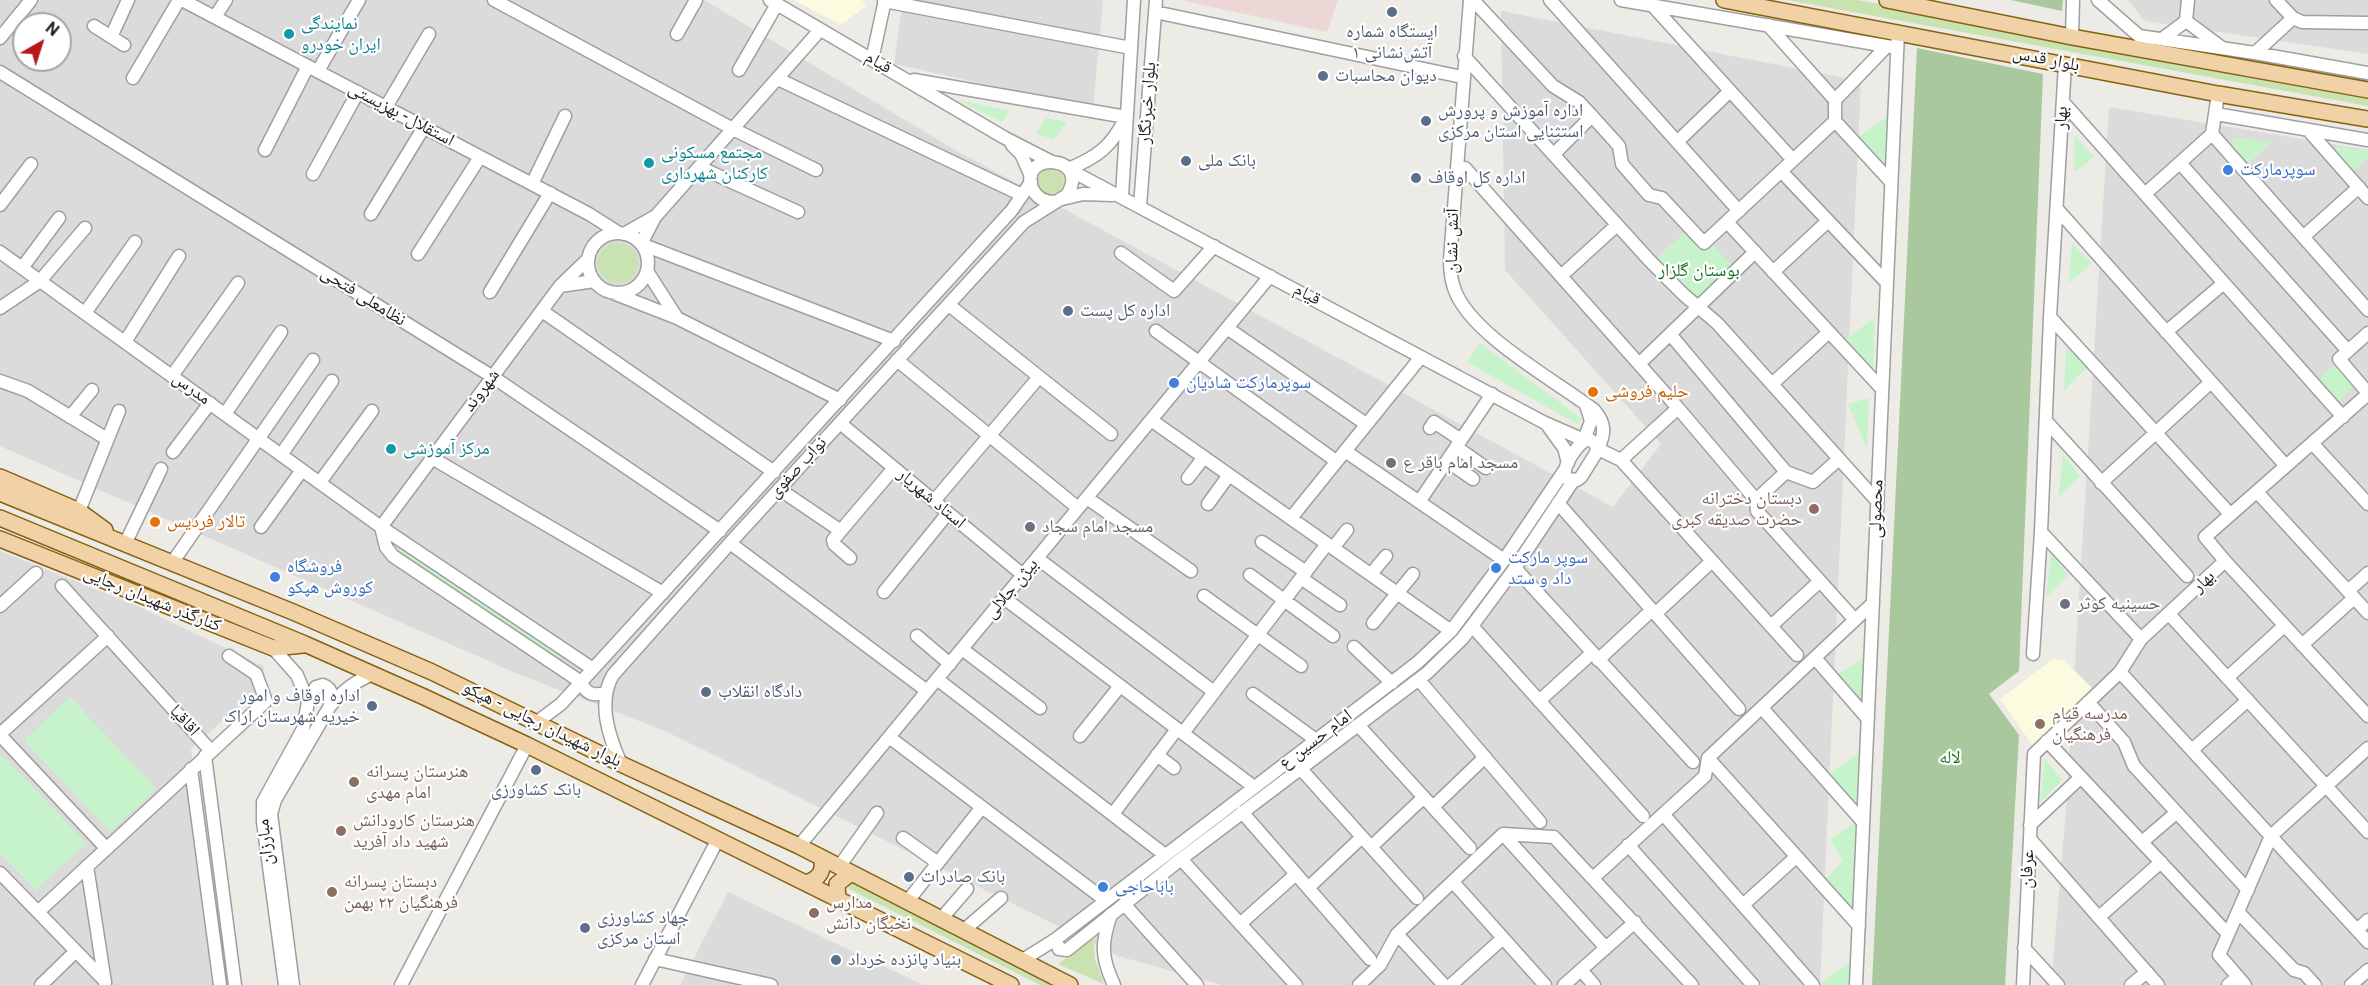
<!DOCTYPE html>
<html>
<head>
<meta charset="utf-8">
<style>
  body { margin:0 }
  #map { position:relative; width:2368px; height:985px; overflow:hidden; background:#edebe5; font-family:Roboto,sans-serif }
  canvas { display:block }
  .north { position:absolute; left:12px; top:12px; width:60px; height:60px; box-sizing:border-box; background:#fff; border:2px solid #a5a5a5; border-radius:50%; rotate:39deg; font-size:16px; font-weight:700; line-height:24px; text-align:center; color:#1e1e1e }
  .north::after { content:''; display:block; margin:auto; width:21px; height:27px; background:#b41917; clip-path:polygon(50% 0,100% 100%,50% 72%,0 100%) }
</style>
</head>
<body>
<div id="map">
<canvas width="2368" height="985"></canvas>
<div class="north">N</div>
</div>
<script>
const g = document.querySelector('canvas').getContext('2d');
g.lineJoin = 'round';
function paint(path, color) { g.fillStyle = color; g.fill(path, 'evenodd'); }
function stroke(path, color, width, dash) { g.strokeStyle = color; g.lineWidth = width; g.lineCap = dash ? 'butt' : 'round'; g.setLineDash(dash || []); g.stroke(path); }
function drawText(font, color, halo, rows, align = 'center') {
  g.font = font + ' Roboto,"Noto Naskh Arabic",sans-serif'; g.lineWidth = 4.5; g.setLineDash([]); g.textBaseline = 'middle'; g.strokeStyle = halo; g.fillStyle = color; for (const [text, x, y, turn = 0] of rows) {
    g.save(); g.translate(x, y); g.rotate((+turn || 0) * Math.PI / 180); g.textAlign = isNaN(turn) ? turn : align; if (halo) g.strokeText(text, 0, 0); g.fillText(text, 0, 0); g.restore();
  }
}
paint(new Path2D(`
  M0,0H704L957,151L1613,507L1661,444L1505,270L1501,11L1861,81L1820,985H1222L1118,956L665,731L518,674L0,446ZM24,24H60V60H24Z
  M903,0H1103L1093,108L894,64Z
  M2128,0H2368V54L2145,21Z
  M2109,107L2368,150V985H2051L2066,810Z
  M0,551L140,607L265,667L255,692L191,749L226,985H0Z
  M728,892L923,985H680Z`), '#dcdbdb');
paint(new Path2D(`
  M1180,0H1338L1327,32Z`), '#ecd7d6');
paint(new Path2D(`
  M794,0H862L866,6L841,25Z
  M2053,659L2064,660L2096,692L2035,749L2000,699Z`), '#fbfbe0');
paint(new Path2D(`
  M1787,0H1857L2368,94V106Z
  M1038 181a13 13 0 1 1 26 0a13 13 0 1 1-26 0Z
  M598 263a20 20 0 1 1 40 0a20 20 0 1 1-40 0Z
  M853,882L1059,985H1040L849,889L848,884Z
  M1093,938L1095,959L1104,984L1058,964Z`), '#c8e2b0');
paint(new Path2D(`
  M2011,0H2063L2062,11Z
  M1917,48L2043,74L2019,671L1989,694L2019,735L2005,985H1872Z`), '#aac89e');
paint(new Path2D(`
  M956,99L1009,111L1002,122Z
  M1888,116L1886,168L1858,137Z
  M1046,118L1067,122L1053,140L1036,133Z
  M2075,136L2094,157L2078,170H2074Z
  M2233,137L2271,142L2247,165L2232,148Z
  M2336,146L2368,151V158L2350,174L2335,157Z
  M1685,232L1702,251L1711,243L1734,267L1698,300L1658,257Z
  M2072,243L2092,263L2069,283Z
  M1875,318L1873,370L1845,339Z
  M1480,343L1581,418L1579,425L1467,362Z
  M2066,347L2087,367L2064,391Z
  M2335,364L2355,386L2338,401L2319,378Z
  M1869,398L1867,450L1848,404Z
  M2063,454L2080,476L2058,498Z
  M396,543L558,652L560,657L556,660L396,554L393,549Z
  M2051,553L2068,575L2046,598Z
  M1866,656L1864,707L1836,676Z
  M70,697L156,789L110,832L24,740Z
  M0,753L86,843L36,890L0,853Z
  M1859,753L1857,805L1829,774Z
  M2045,758L2062,780L2040,803Z
  M1858,821L1853,910L1826,879L1843,861L1830,839Z
  M1850,962L1849,985H1823L1821,983Z`), '#c7f3cb');
const minor = new Path2D(`
  M182,0L589,214L619,233
  M494,0L733,129L816,170
  M770,0L1005,138L1050,161
  M1470,0L1450,260C1450,270 1451,279 1454,288C1469,334 1555,380 1594,410C1606,424 1605,433 1598,449L1621,460L1797,655
  M1473,0L1553,86L1579,102L1592,116L1619,146L1622,164L1649,195L1662,198L1704,243L1835,121V100L1887,46
  M1550,0L1739,211
  M1621,0L1892,47
  M2098,0L2139,36L2255,53L2368,73
  M2276,0L2293,18L2302,22L2368,23
  M884,1L1131,48
  M1652,5L1793,160
  M1155,12L1462,77
  M215,17L226,0
  M2186,21L2221,47
  M1768,25L1835,100
  M94,26L124,45
  M820,30L655,217L641,244L894,341
  M677,34L696,0
  M111,37L128,0
  M2072,37L2073,0
  M0,38L31,0
  M2162,39L2186,21L2188,0
  M2255,53L2293,18
  M1464,56L1650,261L1684,295L1717,323L1877,501
  M872,60L885,0
  M739,70L777,4
  M318,71L359,0
  M0,72L493,377L720,531
  M133,78L179,0
  M778,79L1022,195
  M914,80L1126,117C1112,146 1098,157 1068,169
  M2063,102L2343,417
  M386,107L429,34
  M2216,114L2368,140
  M1835,121L1891,182
  M2309,131L2368,198
  M2212,134L2368,310
  M2212,134L2218,94
  M1677,142L1730,91
  M1012,145L1021,154L1031,176
  M265,150L308,66
  M1554,154L1592,116
  M2180,163L2348,351
  M699,167L798,212
  M1465,168L1678,408L1756,500L1757,511L1855,620
  M1068,169L1545,423L1584,440L1591,421L1586,405
  M1781,171L1887,283
  M313,174L358,92
  M532,184L565,116
  M2145,194L2212,134
  M1122,196L1134,0
  M1062,199L1083,194L1112,195
  M0,205L31,164
  M1140,206L1156,0
  M2057,209L2286,466
  M371,214L424,127
  M1727,222L1882,389
  M588 263a30 30 0 1 1 60 0a30 30 0 1 1-60 0Z
  M624,234L654,217
  M2303,237L2359,187
  M0,252L381,527L593,669
  M1121,253L1174,291L1214,246
  M418,254L480,157
  M22,268L59,218
  M647,271L677,318
  M1773,272L1828,221
  M1561,276L1617,225
  M560,286L594,281
  M608,291L677,318L840,400
  M490,292L550,193
  M949,305L1111,434
  M0,308L40,281L85,228
  M542,311L774,472
  M85,313L135,242
  M2050,317L2230,514
  M1227,328L1366,424
  M1156,331L1336,461
  M2166,332L2224,283
  M2368,333L2339,359L2368,393
  M1670,334L1786,472L1813,482L1839,459
  M125,342L179,256
  M897,360L1078,508
  M1639,364L1755,252
  M172,376L238,283
  M0,381L28,391L107,439
  M1772,384L1829,332
  M225,414L281,332
  M70,417L92,390
  M1151,420L1451,631
  M2046,421L2187,576
  M840,423L1023,575
  M1548,426L1564,448L1568,463
  M1430,428L1434,422L1461,440
  M1589,439L1597,445L1596,453L1581,477L1577,480L1568,479L1565,476C1563,465 1578,442 1589,439Z
  M2313,444L2368,504
  M1456,447L1486,468
  M1345,451L1504,560
  M173,452L210,403
  M281,455L332,381
  M432,458L663,593
  M1621,460L1678,408
  M1447,461L1473,479
  M1188,478L1204,457
  M320,482L372,411
  M2101,483L2211,382
  M779,489L841,531
  M2257,492L2368,613
  M1087,498L1191,571
  M1756,500L1786,472
  M934,501L1039,377
  M1419,502L1492,394
  M1558,503L1739,709
  M1208,504L1229,475
  M79,511L119,411
  M1291,518L1421,357
  M261,527L302,470
  M381,527L560,286L588,259
  M381,527L386,547L393,556L581,682C586,694 593,696 605,693
  M2041,532L2141,639
  M1262,542L1306,572
  M730,543L927,691
  M125,544L161,469
  M1333,548L1347,530
  M850,558L834,544L833,540L894,468
  M1037,558L1214,692
  M2225,561L2368,716
  M172,563L313,360
  M1515,568L1693,762
  M1371,574L1386,556
  M1250,575L1333,636
  M1301,578L1340,605
  M62,586L211,751
  M2348,591L2368,573
  M884,592L948,513
  M1204,596L1301,666
  M1004,598L1254,787
  M0,606L36,573
  M1655,614L1712,561
  M2169,614L2368,832
  M1373,623L1413,574
  M1472,626L1643,816
  M1771,626L1820,581
  M917,636L950,664
  M2302,645L2354,598
  M1354,647L1392,683
  M273,648L297,675L308,702L303,729L263,802V822L285,985
  M962,649L1040,708
  M2033,654L2041,532L2050,317L2065,64
  M1815,658L1868,719
  M1598,660L1652,610
  M2120,672L2368,942
  M2227,678L2284,626
  M937,679L1165,855
  M1419,680L1540,822
  M1253,694L1316,740
  M1539,701L1592,653
  M308,702L316,687L323,685C333,689 332,696 330,706
  M2088,702L2124,742L2134,766L2248,890
  M1762,708L1863,822
  M537,722L561,704L1012,210L1031,182
  M1358,725L1470,848
  M1183,733L1327,544
  M0,734L108,636
  M0,735L106,848
  M1080,736L1120,686
  M889,737L1105,900
  M2047,741L2228,934
  M2192,750L2248,700
  M1157,755L1174,768
  M205,756L235,985
  M1708,758L1859,926
  M621,764C609,737 597,702 613,675L730,543L1024,222L1067,195C1092,154 1018,151 1032,188C1036,198 1045,202 1055,202
  M1300,768L1417,898
  M191,769L220,985
  M1433,807L1485,757
  M1242,812L1370,959
  M1113,814L1177,729
  M1663,814L1813,985
  M2030,825L2081,777
  M1503,834L1606,948
  M903,838L938,863
  M2030,839L2158,985
  M2142,842L2176,813
  M1628,845L1753,985
  M799,846L1270,276
  M1371,847L1424,797
  M1181,859L1296,985
  M87,866L105,983
  M839,867L877,813
  M0,873L105,981
  M1593,878L1705,776L1708,758L1873,603
  M1453,882L1545,985
  M1308,888L1362,837
  M907,902L982,807
  M1124,904L1197,985
  M1743,905L1796,857
  M38,912L266,701L256,674L229,656
  M2238,912L2294,970L2304,973L2315,985
  M1111,914C1101,944 1101,957 1114,985
  M2099,917L2161,862
  M941,919L967,889
  M1240,924L1296,874
  M2357,930L2368,920
  M963,931L1001,898
  M1397,934L1444,985
  M1056,939L1059,949L1067,950L1181,859L1427,673L1462,639L1472,626L1515,568L1573,481
  M2024,948L2058,985
  M655,959L771,985
  M1021,961L1056,939L1417,663L1451,631L1504,560L1564,471
  M1581,970L1594,985
  M41,985L76,951
  M293,985L271,814L275,800L330,706C343,691 355,681 373,674
  M401,985L527,745
  M642,985L717,841
  M1359,985L1380,965L1397,934L1503,834L1554,837L1692,985
  M1451,985L1503,938
  M1564,985L1635,922
  M1856,985L1898,33
  M2023,985L2034,754L2120,672L2141,639L2225,561L2205,537L2368,394
  M2131,985L2147,972
  M2228,985L2238,977
  M2245,985L2219,955L2271,836L2368,748
  M2351,985L2368,970`);
const major = new Path2D(`
  M1724,0L2218,94L2368,119
  M1887,0L2072,37L2368,90
  M0,477L79,511L105,530
  M0,493L293,612L432,672L621,764L799,846L1070,985
  M0,518L305,644L422,696L527,745L1011,985
  M0,539L273,648L303,645
  M806,883C819,879 825,871 821,857
  M838,900L837,884L851,873`);
stroke(minor, '#9f9f9f', 15);
stroke(major, '#866111', 18);
stroke(minor, '#fff', 12);
stroke(major, '#f1d2a6', 15);
for (const [x, y, r, color] of [
  [1392,12,6,"#5c6f8a"],
  [289,34,6,"#0f9aa8"],
  [1323,76,6,"#5c6f8a"],
  [1426,121,6,"#5c6f8a"],
  [1186,161,6,"#5c6f8a"],
  [649,163,6,"#0f9aa8"],
  [2228,170,6,"#3f7fe0"],
  [1416,178,6,"#5c6f8a"],
  [1068,311,6,"#5c6f8a"],
  [1174,383,6,"#3f7fe0"],
  [1593,392,6,"#e8710a"],
  [391,449,6,"#0f9aa8"],
  [1391,463,6,"#6b7280"],
  [1814,509,6,"#8d6e63"],
  [155,522,6,"#e8710a"],
  [1030,527,6,"#6b7280"],
  [1496,568,6,"#3f7fe0"],
  [275,577,6,"#3f7fe0"],
  [2065,604,6,"#6b7280"],
  [706,692,6,"#5c6f8a"],
  [372,706,6,"#5c6f8a"],
  [2040,724,6,"#8d6e63"],
  [536,770,6,"#5c6f8a"],
  [354,782,6,"#8d6e63"],
  [341,831,6,"#8d6e63"],
  [909,877,6,"#5c6f8a"],
  [1103,887,6,"#3f7fe0"],
  [332,892,6,"#8d6e63"],
  [814,913,6,"#8d6e63"],
  [585,928,6,"#5c6f8a"],
  [836,960,6,"#5c6f8a"]
]) { const dot = new Path2D(); dot.arc(x, y, r, 0, 2 * Math.PI); g.fillStyle = color; g.fill(dot); stroke(dot, '#fff', 2); }
drawText('18px', '#0d838f', '#fff', [
  ["نمایندگی",301,24],
  ["ایران خودرو",301,45],
  ["مجتمع مسکونی",661,153],
  ["کارکنان شهرداری",661,174],
  ["مرکز آموزشی",403,449]
], 'left');
drawText('18px', '#4e5e75', '#fff', [
  ["ایستگاه شماره",1392,32,"center"],
  ["۱ آتش‌نشانی",1392,53,"center"],
  ["دیوان محاسبات",1335,76],
  ["اداره آموزش و پرورش",1438,111],
  ["استثنایی استان مرکزی",1438,132],
  ["بانک ملی",1198,161],
  ["اداره کل اوقاف",1428,178],
  ["اداره کل پست",1080,311],
  ["دادگاه انقلاب",718,692],
  ["اداره اوقاف و امور",360,696,"right"],
  ["خیریه شهرستان اراک",360,717,"right"],
  ["بانک کشاورزی",536,790,"center"],
  ["بانک صادرات",921,877],
  ["جهاد کشاورزی",597,918],
  ["استان مرکزی",597,939],
  ["بنیاد پانزده خرداد",848,960]
], 'left');
drawText('18px', '#1e1e1e', '#fff', [
  ["بلوار قدس",2046,60,11],
  ["قیام",878,63,30],
  ["بلوار خبرنگار",1148,103,-86],
  ["استقلال- بهزیستی",401,115,28],
  ["بهار",2062,118,-87],
  ["آتش نشان",1453,241,-89],
  ["قیام",1307,295,28],
  ["نظامعلی فتحی",363,297,32],
  ["مدرس",191,389,36],
  ["شهروند",482,391,-53],
  ["نواب صفوی",798,468,-47],
  ["استاد شهریار",931,499,40],
  ["محصولی",1877,509,-88],
  ["بهار",2204,582,-43],
  ["بیژن جلالی",1012,589,-50],
  ["کنارگذر شهیدان رجایی",152,600,22],
  ["اقاقیا",184,721,48],
  ["بلوار شهیدان رجایی - هپکو",542,725,26],
  ["امام حسین ع",1316,740,-37],
  ["مبارزان",266,842,-96],
  ["عرفان",2028,869,-87]
]);
drawText('18px', '#366cbe', '#fff', [
  ["سوپرمارکت",2240,170],
  ["سوپرمارکت شادیان",1186,383],
  ["سوپر مارکت",1508,558],
  ["داد و ستد",1508,579],
  ["فروشگاه",287,567],
  ["کوروش هپکو",287,588],
  ["باباحاجی",1115,887]
], 'left');
drawText('18px', '#186f21', '#fff', [
  ["بوستان گلزار",1699,271],
  ["لاله",1950,758]
]);
drawText('18px', '#c56008', '#fff', [
  ["حلیم فروشی",1605,392],
  ["تالار فردیس",167,522]
], 'left');
drawText('18px', '#5b616d', '#fff', [
  ["مسجد امام باقر ع",1403,463],
  ["مسجد امام سجاد",1042,527],
  ["حسینیه کوثر",2077,604]
], 'left');
drawText('18px', '#785e54', '#fff', [
  ["دبستان دخترانه",1802,499,"right"],
  ["حضرت صدیقه کبری",1802,520,"right"],
  ["مدرسه قیام",2052,714],
  ["فرهنگیان",2052,735],
  ["هنرستان پسرانه",366,772],
  ["امام مهدی",366,793],
  ["هنرستان کارودانش",353,821],
  ["شهید داد آفرید",353,842],
  ["دبستان پسرانه",344,882],
  ["فرهنگیان ۲۲ بهمن",344,903],
  ["مدارس",826,903],
  ["نخبگان دانش",826,924]
], 'left');
</script>
</body>
</html>
